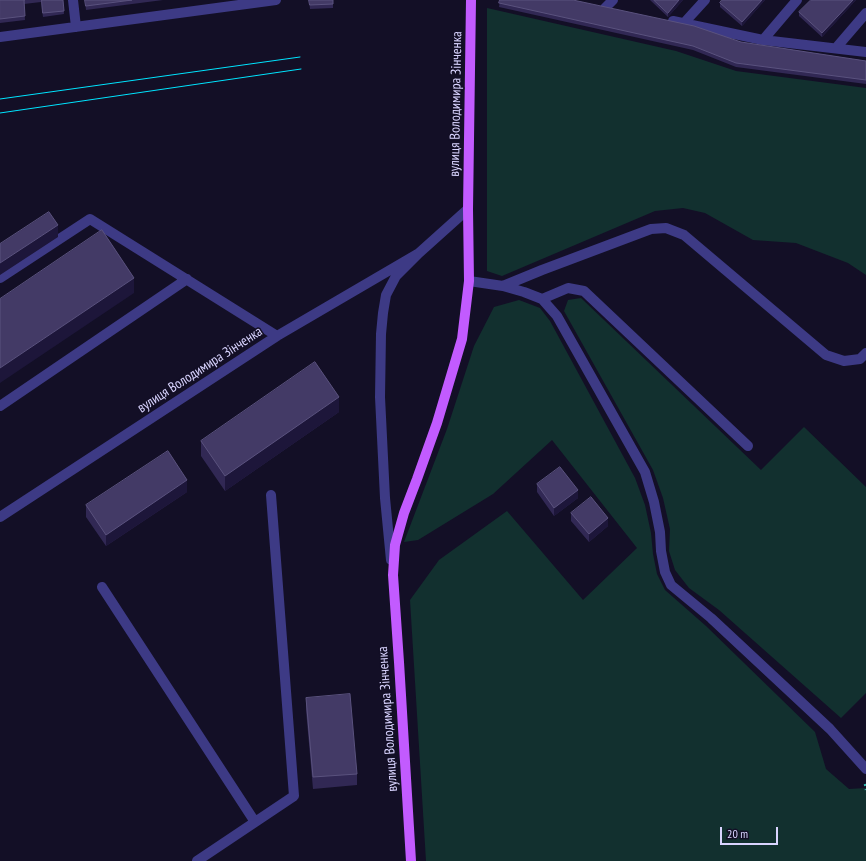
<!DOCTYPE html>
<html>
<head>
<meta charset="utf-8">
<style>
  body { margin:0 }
  #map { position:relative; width:866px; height:861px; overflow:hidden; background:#130f26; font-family:"PT Sans Narrow",sans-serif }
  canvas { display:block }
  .scale { position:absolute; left:720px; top:827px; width:58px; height:18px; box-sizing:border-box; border:2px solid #d9d4ff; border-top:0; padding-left:5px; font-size:12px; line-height:14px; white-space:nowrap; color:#d9d4ff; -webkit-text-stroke:3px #130f26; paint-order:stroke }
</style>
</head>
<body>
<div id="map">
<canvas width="866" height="861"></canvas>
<div class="scale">20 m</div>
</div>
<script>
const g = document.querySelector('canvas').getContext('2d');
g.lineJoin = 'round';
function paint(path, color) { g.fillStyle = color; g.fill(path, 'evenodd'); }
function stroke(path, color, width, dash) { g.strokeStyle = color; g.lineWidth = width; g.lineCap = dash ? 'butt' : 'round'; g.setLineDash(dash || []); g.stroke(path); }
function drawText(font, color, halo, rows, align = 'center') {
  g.font = font + ' "PT Sans Narrow",sans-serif'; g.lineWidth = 3; g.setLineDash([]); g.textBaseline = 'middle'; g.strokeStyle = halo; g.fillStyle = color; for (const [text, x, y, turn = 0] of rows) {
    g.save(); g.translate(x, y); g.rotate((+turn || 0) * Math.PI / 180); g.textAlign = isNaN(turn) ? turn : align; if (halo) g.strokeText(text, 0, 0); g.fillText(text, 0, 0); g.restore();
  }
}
paint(new Path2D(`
  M487,8L676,51L736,71L866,88V275L848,263L796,243L753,240L705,213L683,208L655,211L502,276L487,271Z
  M581,298L761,470L804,427L866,487V693L841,718L719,610L689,588L675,570L669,551L670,529L663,498L653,470L564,311L568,300Z
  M519,300L540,308L550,321L635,478L645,505L651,533L653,554L657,574L665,590L706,626L815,732L826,769L849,789L866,788V861H426L410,600L439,560L507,511L583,600L637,548L552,440L493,494L418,540L404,542L447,429L474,346L494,307Z`), '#12302f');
stroke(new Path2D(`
  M865,784L866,790`), '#2fb8b0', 2.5, [2, 3]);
stroke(new Path2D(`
  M73,0L76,27
  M605,8L613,0
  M673,21L763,40L866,52
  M684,23L705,0
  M0,37L276,0
  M763,40L797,0
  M836,48L866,13
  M0,278L90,219L277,336
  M469,281L503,286L542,270L651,229L666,228L684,235L826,355L844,361L860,359L866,353
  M503,286L524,292L542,299L557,316L645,472L654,502L660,532L661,551L665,572L671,585L711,618L830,729L866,769
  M542,299L568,288L584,291L748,446
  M0,406L187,279
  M0,517L277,336L419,253
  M391,560L385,498L380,397L381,334L383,313L386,295L396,276L419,253L468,209
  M102,587L255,822
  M197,861L294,796L271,495`), '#3d3a85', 10);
stroke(new Path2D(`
  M411,861L399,662L393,575L395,545L404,513L417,479L437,423L462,339L469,281L468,209L471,0`), '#c25bff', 10);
stroke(new Path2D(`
  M0,99L300,57
  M0,113L301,69`), '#00e5ff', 1);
paint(new Path2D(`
  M0,0H63L64,14L43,17L41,2L24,4L25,20L0,23Z
  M85,0H163L86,10Z
  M309,0H333V8L310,9Z
  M500,0L741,42L866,61V84L736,67L693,50L499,7Z
  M650,0H683L668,17Z
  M765,0L742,26L720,7V3Z
  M811,0H856L822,37L799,16V12Z
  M339,412L225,491L201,456V441Z
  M537,484L578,498L554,516L537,492Z
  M187,492L106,546L86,517V505Z
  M571,513L608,526L589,542L571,521Z
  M306,698L357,774V785L313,789L306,710Z`), '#312854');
paint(new Path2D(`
  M679,0H683L668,17V13Z
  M762,0H765L742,26V22Z
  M853,0H856L822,37V33Z
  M58,225V237L0,275V263Z
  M134,278V293L0,383V368Z
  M339,397V412L225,491V476Z
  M187,480V492L106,546V535Z
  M578,490V498L554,516V508Z
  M608,518V526L589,542V534Z`), '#1d163a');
const building = new Path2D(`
  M0,0H25H24L25,16L0,19Z
  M42,0H63L64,11L43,13Z
  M85,0H132L86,6Z
  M309,0H333V4L310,5Z
  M500,0H573L694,26L741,42L866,61V80L736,63L693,46L499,3Z
  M654,0H679L668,13Z
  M722,0H762L742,22L720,3Z
  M811,0H853L822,33L799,12Z
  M49,212L58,225L0,263V244Z
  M102,230L134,278L0,368V299Z
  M315,362L339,397L225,476L201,441Z
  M168,451L187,480L106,535L86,505Z
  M560,467L578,490L554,508L537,484Z
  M591,497L608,518L589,534L571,513Z
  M350,694L357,774L313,777L306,698Z`);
paint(building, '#433a66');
stroke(building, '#5a527e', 1);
drawText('14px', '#d9d4ff', '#130f26', [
  ["вулиця Володимира Зінченка",456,104,-89],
  ["вулиця Володимира Зінченка",200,370,-33],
  ["вулиця Володимира Зінченка",388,719,-94]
]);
</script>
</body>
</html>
